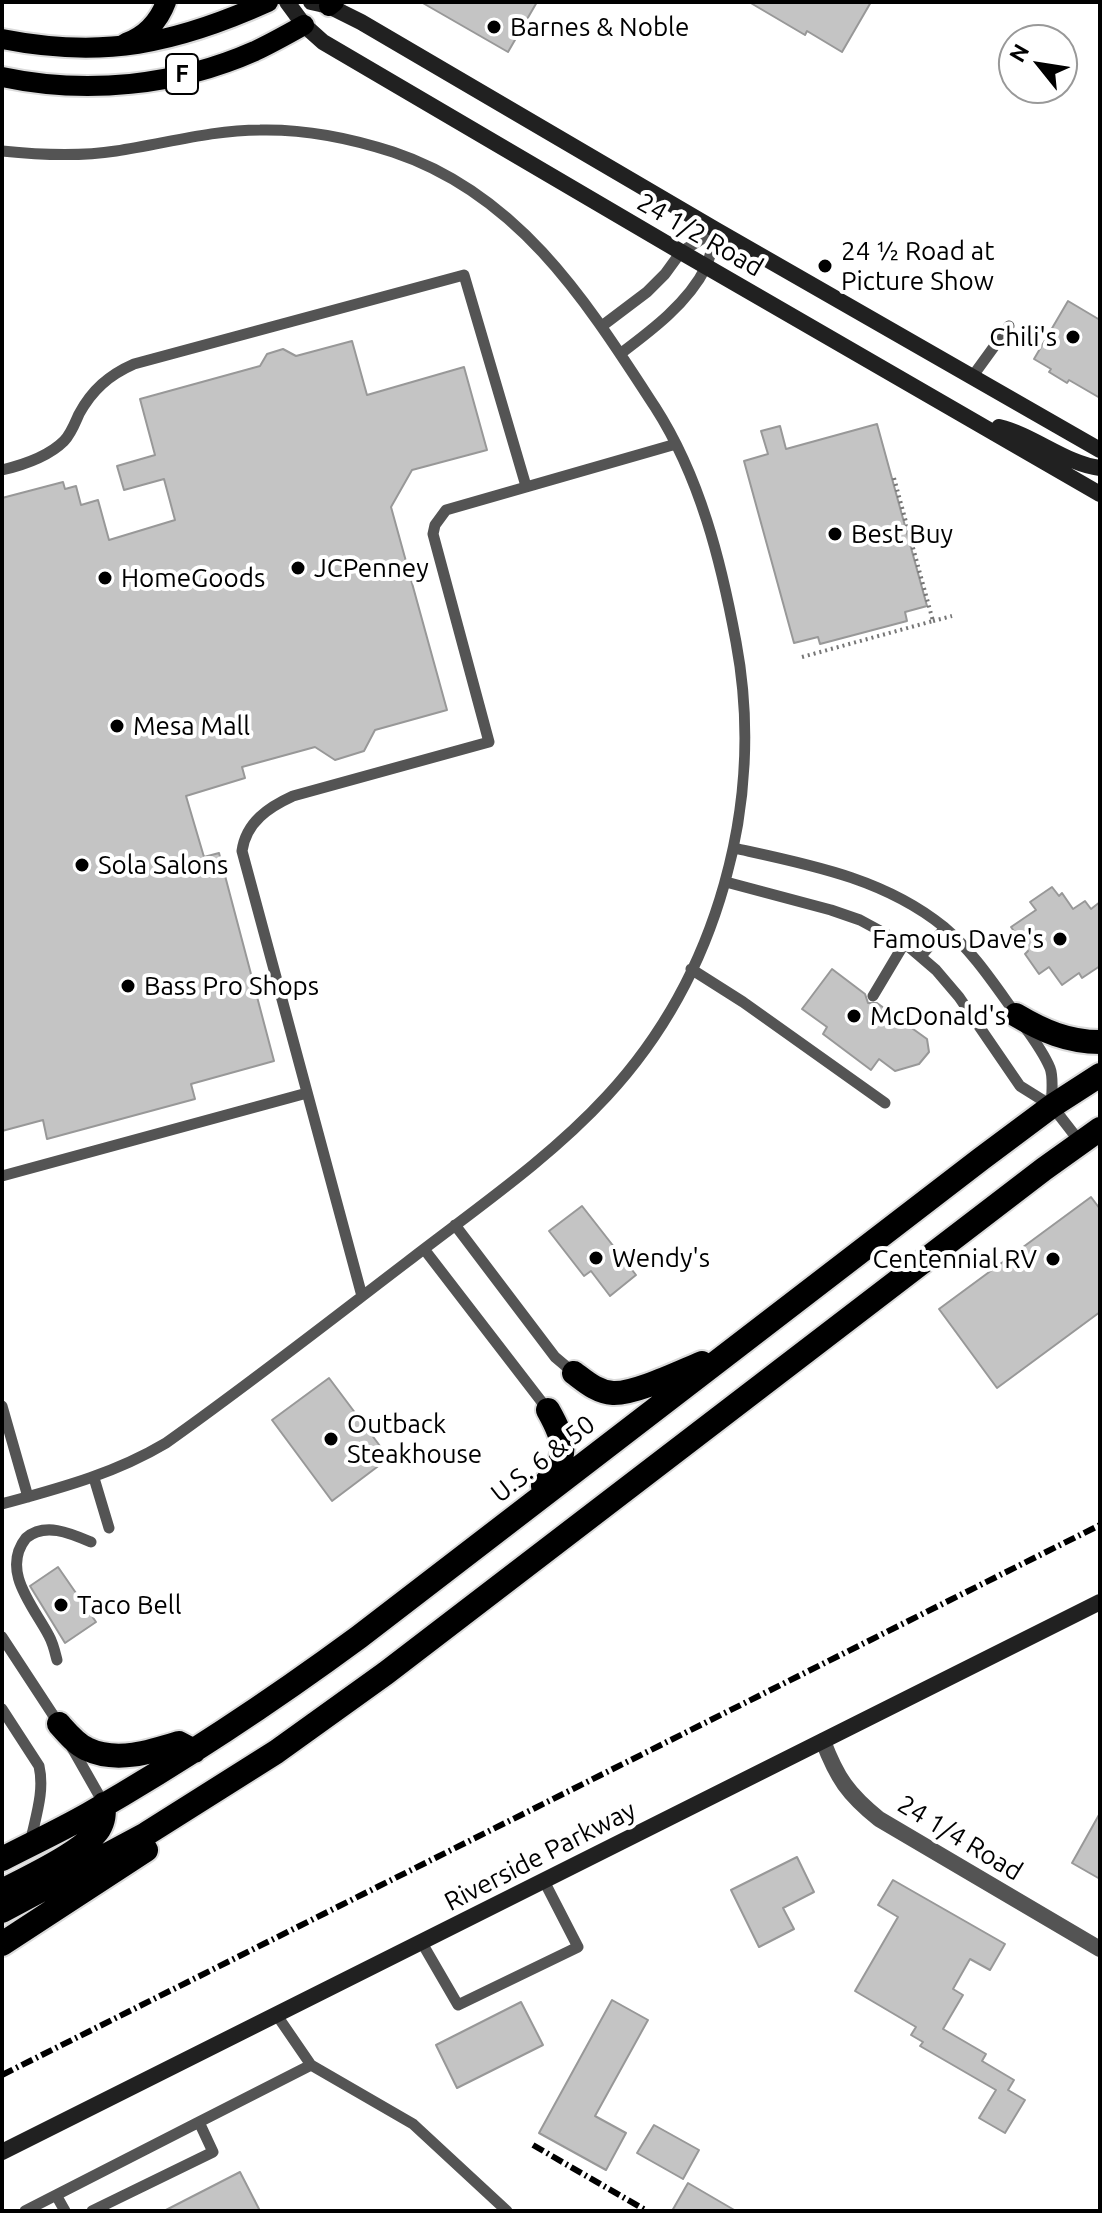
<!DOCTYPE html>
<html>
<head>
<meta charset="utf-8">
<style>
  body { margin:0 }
  #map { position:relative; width:1102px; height:2213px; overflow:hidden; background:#fff; font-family:Ubuntu,sans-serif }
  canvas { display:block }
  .frame { position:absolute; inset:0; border:4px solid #000; pointer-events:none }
  .north { position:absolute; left:998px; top:24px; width:80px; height:80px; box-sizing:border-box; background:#fff; border:2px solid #999; border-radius:50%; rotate:300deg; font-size:22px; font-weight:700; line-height:32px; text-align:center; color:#000 }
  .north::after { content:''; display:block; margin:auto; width:28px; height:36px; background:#000; clip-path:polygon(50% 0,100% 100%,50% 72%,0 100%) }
</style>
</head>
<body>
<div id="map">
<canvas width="1102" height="2213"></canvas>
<div class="frame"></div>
<div class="north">N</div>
</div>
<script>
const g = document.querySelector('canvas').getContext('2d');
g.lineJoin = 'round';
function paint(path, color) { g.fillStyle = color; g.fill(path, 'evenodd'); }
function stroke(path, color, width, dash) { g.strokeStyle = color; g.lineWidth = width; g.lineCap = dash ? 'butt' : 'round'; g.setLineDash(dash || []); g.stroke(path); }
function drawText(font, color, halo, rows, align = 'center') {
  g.font = font + ' Ubuntu,sans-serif'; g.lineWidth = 8; g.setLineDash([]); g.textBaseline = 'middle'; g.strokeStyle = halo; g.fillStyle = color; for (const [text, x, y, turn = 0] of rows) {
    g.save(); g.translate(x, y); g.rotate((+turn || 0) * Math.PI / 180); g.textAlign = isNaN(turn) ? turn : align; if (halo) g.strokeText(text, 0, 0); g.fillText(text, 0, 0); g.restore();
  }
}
const building = new Path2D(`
  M421,2H537L508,52Z
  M749,2H871L842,52L807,31L805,35Z
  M1068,301L1100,320V398L1069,380L1067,383L1049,372L1051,369L1034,359Z
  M352,341L367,395L464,367L487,450L412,470L391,507L447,710L375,730L364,751L335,760L315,747L242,767L245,778L186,796L204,857L219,853L274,1061L191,1084L195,1099L47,1139L43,1120L2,1131V498L63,482L65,489L76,486L81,505L98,500L109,540L175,520L164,479L124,490L117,466L155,455L140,399L260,366L267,354L283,349L296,356Z
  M877,424L927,606L905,612L907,621L820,644L818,637L794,643L744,461L768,454L761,431L780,426L786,449Z
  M1052,887L1059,896L1062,893L1073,909L1085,901L1091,909L1100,902V966L1082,978L1079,973L1062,985L1049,967L1039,974L1025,954L1028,951L1011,927L1036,910L1030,902Z
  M832,969L865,994L868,1003H877L927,1039L929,1052L919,1064L895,1071L879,1059L871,1070L823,1034L827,1027L802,1009Z
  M1091,1197L1100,1209V1312L997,1388L939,1309Z
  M582,1206L636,1275L610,1296L591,1271L584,1276L549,1231Z
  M329,1378L389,1458L332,1501L272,1420Z
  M58,1567L96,1622L65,1643L30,1586Z
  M1100,1813V1879L1072,1863Z
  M797,1857L814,1892L783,1908L794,1929L759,1947L731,1890Z
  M893,1880L1005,1944L990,1970L970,1959L953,1989L963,1995L943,2029L986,2054L982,2061L1014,2080L1008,2090L1025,2100L1005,2133L979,2118L996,2090L920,2046L923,2042L911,2035L916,2027L855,1991L898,1917L878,1905Z
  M612,2000L648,2020L595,2116L626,2133L606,2170L539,2133Z
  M521,2002L543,2045L457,2088L436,2045Z
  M654,2125L699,2150L683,2179L637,2153Z
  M240,2172L260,2211H164Z
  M688,2183L736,2211H672Z`);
paint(building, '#c4c4c4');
stroke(building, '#989898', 2);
const primary = new Path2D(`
  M329,6L334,2
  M2,39C103,59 175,44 268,2
  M126,43C145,36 159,21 166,2
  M2,77C86,95 176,86 255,51C272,43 288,34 304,25`);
const highway = new Path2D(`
  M1016,1015C1043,1031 1068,1042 1100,1042
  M574,1373C586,1382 597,1392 613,1393C635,1394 680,1372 702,1363
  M543,1486C570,1457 566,1442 548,1410
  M59,1724C67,1733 76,1744 87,1749C116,1763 151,1752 179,1743L194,1751
  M2,1859C31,1844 61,1830 89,1814C183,1760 272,1701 359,1637L981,1159L1052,1106L1100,1075
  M2,1891C27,1878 85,1851 99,1829C104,1821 104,1814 104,1804
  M2,1911L146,1834L276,1752L386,1673L1044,1169L1100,1129
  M2,1944L146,1850`);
stroke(primary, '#dbdbdb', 24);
stroke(highway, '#dbdbdb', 28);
stroke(new Path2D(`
  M933,621L952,616
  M802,657L933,621L894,478`), '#767676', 4, [2, 4]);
stroke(new Path2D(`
  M2,151C40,155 78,157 116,151C164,144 211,130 260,130C305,129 350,138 393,152C519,194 586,301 655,407C700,477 721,561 736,642C766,802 718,976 607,1096C549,1159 474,1210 407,1262C327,1323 248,1385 166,1443C114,1474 60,1488 2,1504
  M602,326L647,292L665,274L681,252L716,230
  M620,354C652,330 688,303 706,267C711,256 713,242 716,230
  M972,377L1009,326
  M2,470C23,465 48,457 64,441C71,434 75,423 79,414C92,390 109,375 134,364L464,275L526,486
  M734,848C807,864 884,878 944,927C970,949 990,978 1010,1006C1023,1026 1041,1046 1050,1068C1054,1078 1051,1093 1052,1104
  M726,882L831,910L860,920L908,946L936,970L959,997L1020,1086L1052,1106L1080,1142
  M921,956L945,928
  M691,969L743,1002L885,1103
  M873,996L904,944
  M2,1176L307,1093
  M455,1225L555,1357L574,1373
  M424,1249L548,1410
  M362,1296L242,851C246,822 269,807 293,796L489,742L433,534L435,525L446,510L676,444
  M2,1406L28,1497
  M94,1478L109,1528
  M2,1637L59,1724
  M57,1660C55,1652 53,1643 49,1636C34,1607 0,1571 26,1538C45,1522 70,1533 91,1542
  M2,1709L39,1766C45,1792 35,1818 30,1844
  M71,1746L104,1804
  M422,1943L458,2005L578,1947L544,1881
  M276,2014L311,2065L413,2124L507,2211
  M56,2195L65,2211
  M25,2211L199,2122
  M92,2211L213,2152L199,2122L311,2065`), '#545454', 11);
stroke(new Path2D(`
  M823,1741C837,1778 848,1794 879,1819L1100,1949`), '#545454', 16);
stroke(new Path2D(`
  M287,2L304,25L323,42L681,252L1100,494
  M311,2L329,6L361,22L716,230L1100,450
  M999,427C1033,435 1066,464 1100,468
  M2,2152L1100,1602`), '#212121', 16);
stroke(primary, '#000', 20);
stroke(highway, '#000', 24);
stroke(new Path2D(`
  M2,2075L1100,1525
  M533,2145L647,2211`), '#000', 6, [12, 4, 2, 4]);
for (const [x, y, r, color] of [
  [494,27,8,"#000"],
  [825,266,8,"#000"],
  [1073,337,8,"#000"],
  [835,534,8,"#000"],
  [298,568,8,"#000"],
  [105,578,8,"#000"],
  [117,726,8,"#000"],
  [82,865,8,"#000"],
  [1060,939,8,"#000"],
  [128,986,8,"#000"],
  [854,1016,8,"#000"],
  [596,1258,8,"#000"],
  [1053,1259,8,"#000"],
  [331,1439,8,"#000"],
  [61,1605,8,"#000"]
]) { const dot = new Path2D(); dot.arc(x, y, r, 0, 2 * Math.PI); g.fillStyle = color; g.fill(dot); stroke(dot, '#fff', 3); }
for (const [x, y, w] of [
  [182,74,32]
]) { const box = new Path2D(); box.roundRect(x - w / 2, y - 20, w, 40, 6); g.fillStyle = '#fff'; g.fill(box); stroke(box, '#000', 2); }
drawText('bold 24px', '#000', null, [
  ["F",182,74]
]);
drawText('26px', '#000', '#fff', [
  ["Barnes & Noble",510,27],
  ["24 ½ Road at",841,251],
  ["Picture Show",841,281],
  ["Chili's",1057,337,"right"],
  ["Best Buy",851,534],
  ["JCPenney",314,568],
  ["HomeGoods",121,578],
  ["Mesa Mall",133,726],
  ["Sola Salons",98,865],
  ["Famous Dave's",1044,939,"right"],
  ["Bass Pro Shops",144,986],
  ["McDonald's",870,1016],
  ["Wendy's",612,1258],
  ["Centennial RV",1037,1259,"right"],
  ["Outback",347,1424],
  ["Steakhouse",347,1454],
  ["Taco Bell",77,1605]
], 'left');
drawText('26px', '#000', '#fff', [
  ["24 1/2 Road",700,235,30],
  ["U.S. 6 & 50",543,1459,-38],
  ["24 1/4 Road",960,1838,31],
  ["Riverside Parkway",540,1856,-27]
]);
</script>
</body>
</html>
